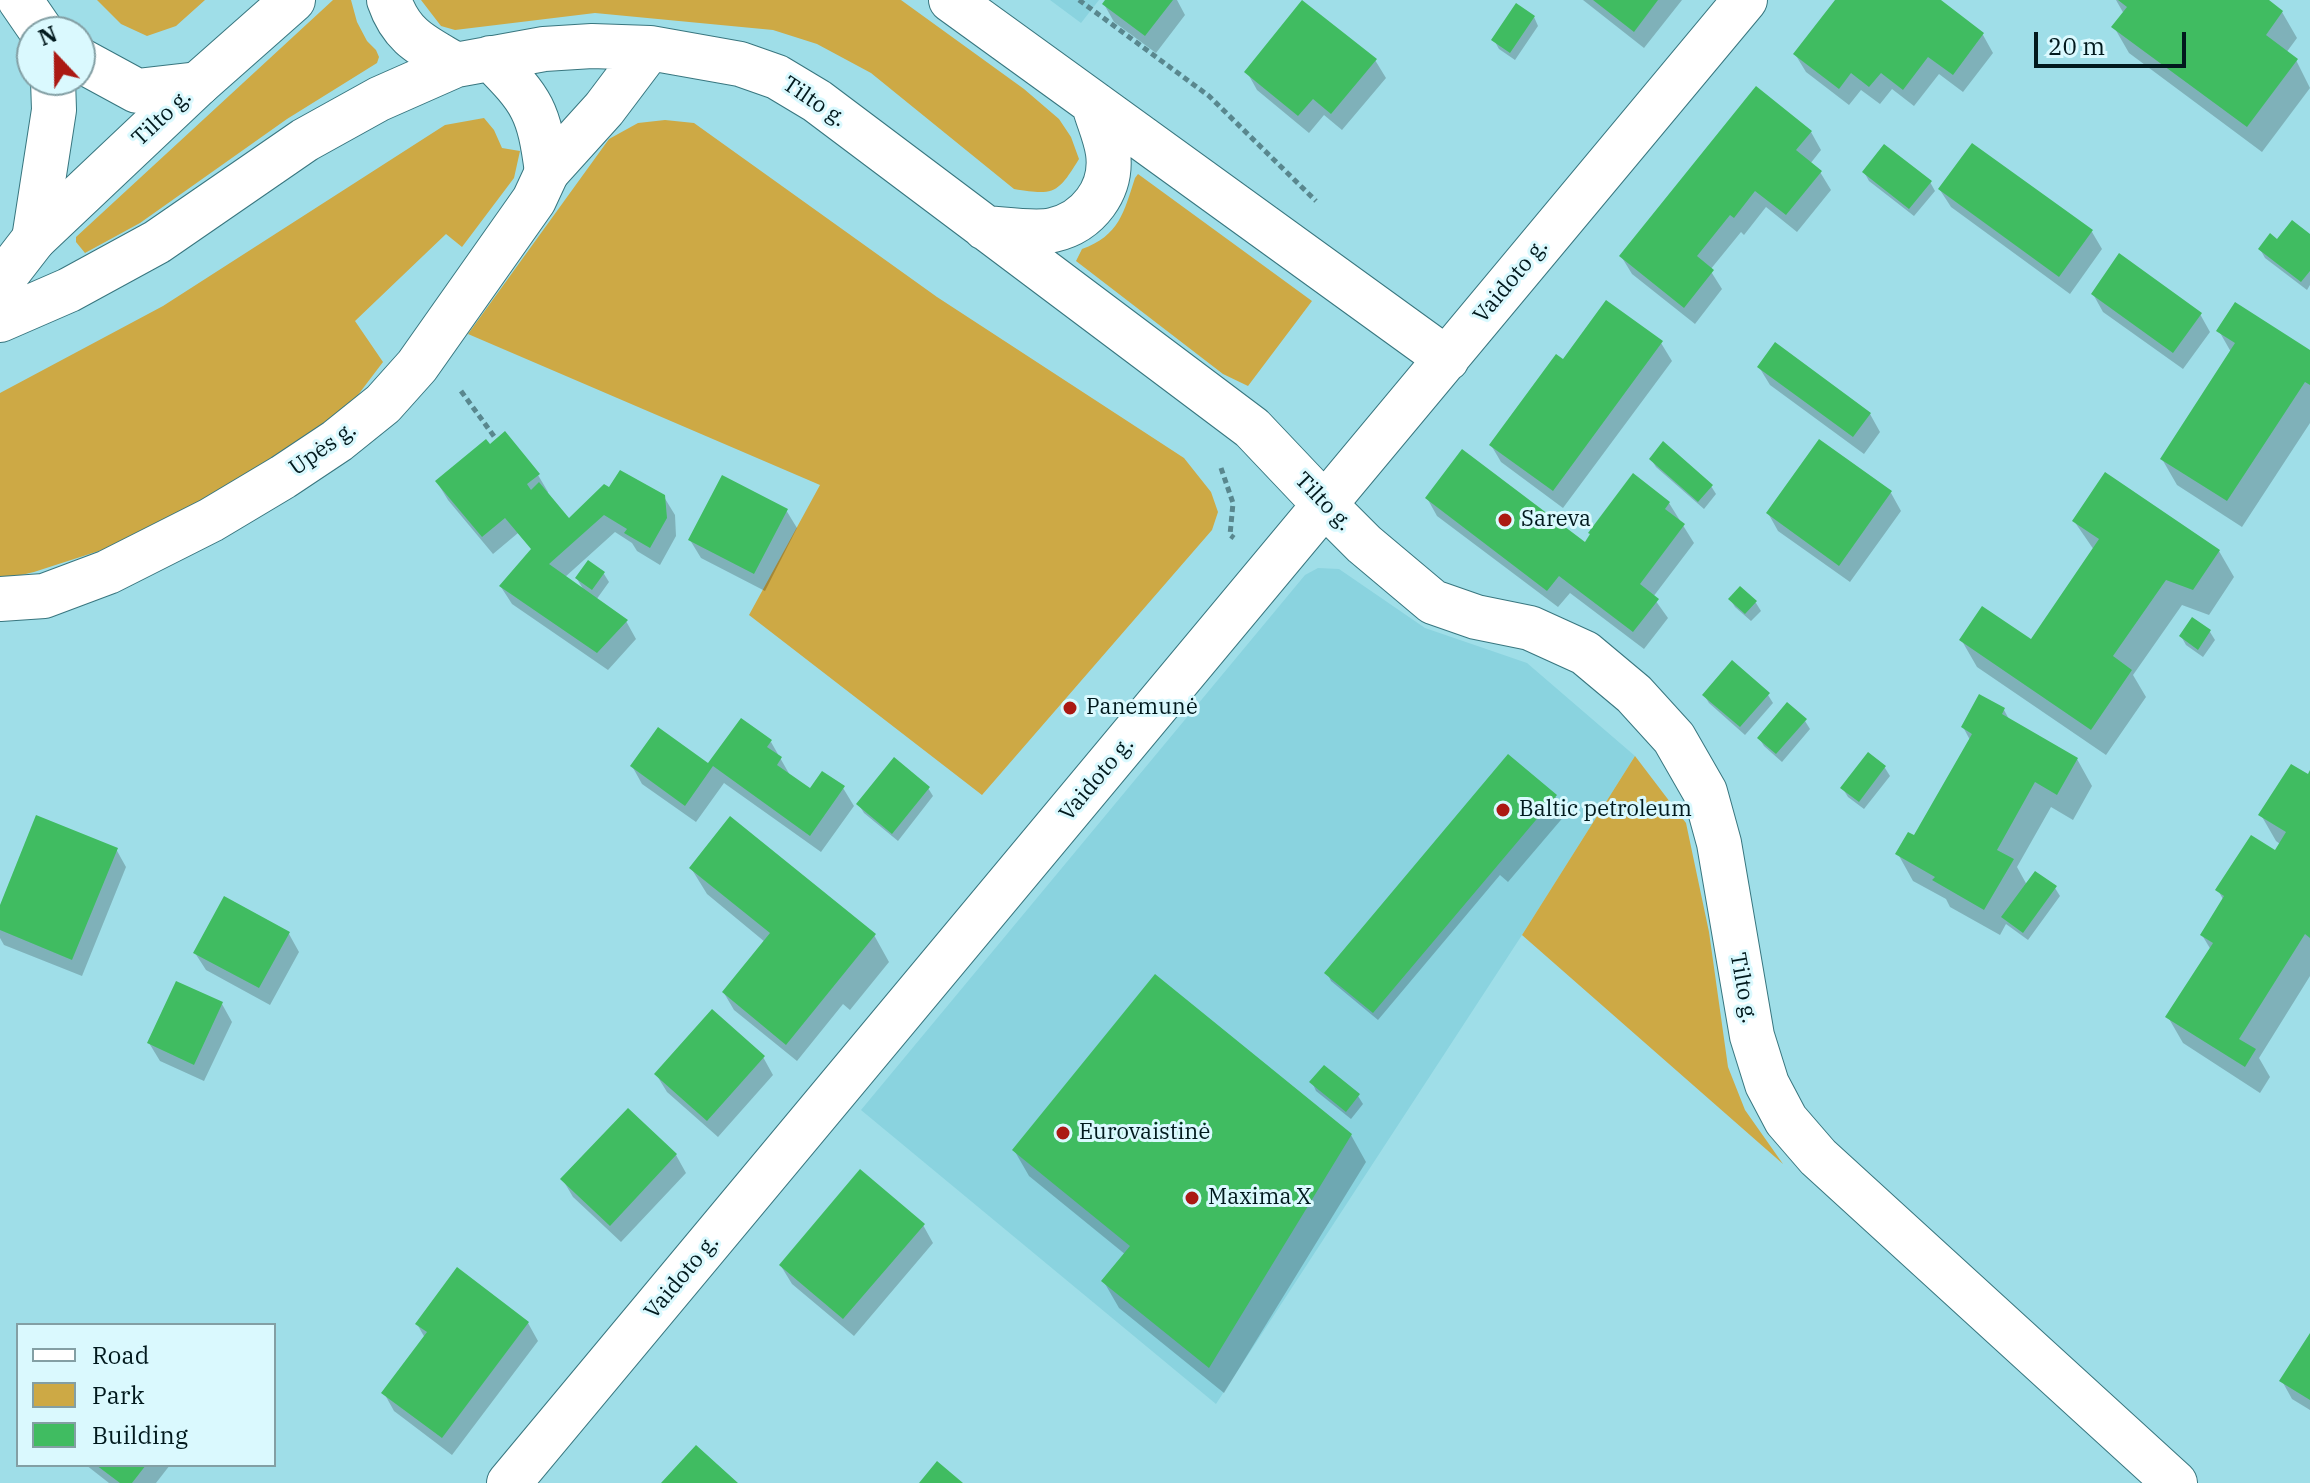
<!DOCTYPE html>
<html>
<head>
<meta charset="utf-8">
<style>
  body { margin:0 }
  #map { position:relative; width:2310px; height:1483px; overflow:hidden; background:#9fdee8; font-family:"IBM Plex Serif",serif }
  canvas { display:block }
  .legend { position:absolute; left:16px; top:1323px; width:260px; height:144px; box-sizing:border-box; background:#daf9fe; border:2px solid #839fa4; margin:0; padding:10px 14px; list-style:none; font-size:24px; color:#01191d }
  .legend li { display:flex; align-items:center; gap:16px; height:40px }
  .legend b { width:40px; border:2px solid #839fa4 }
  .north { position:absolute; left:16px; top:16px; width:80px; height:80px; box-sizing:border-box; background:#daf9fe; border:2px solid #839fa4; border-radius:50%; rotate:338deg; font-size:22px; font-weight:700; line-height:32px; text-align:center; color:#01191d }
  .north::after { content:''; display:block; margin:auto; width:28px; height:36px; background:#ab1913; clip-path:polygon(50% 0,100% 100%,50% 72%,0 100%) }
  .scale { position:absolute; left:2034px; top:32px; width:152px; height:36px; box-sizing:border-box; border:4px solid #01191d; border-top:0; padding-left:10px; font-size:24px; line-height:28px; white-space:nowrap; color:#01191d; -webkit-text-stroke:6px #daf9fe; paint-order:stroke }
</style>
</head>
<body>
<div id="map">
<canvas width="2310" height="1483"></canvas>
<ul class="legend">
<li><b style="height:10px;background:#fff"></b>Road</li>
<li><b style="height:22px;background:#cda945"></b>Park</li>
<li><b style="height:22px;background:#40bc61"></b>Building</li>
</ul>
<div class="north">N</div>
<div class="scale">20 m</div>
</div>
<script>
const g = document.querySelector('canvas').getContext('2d');
g.lineJoin = 'round';
function paint(path, color) { g.fillStyle = color; g.fill(path, 'evenodd'); }
function stroke(path, color, width, dash) { g.strokeStyle = color; g.lineWidth = width; g.lineCap = dash ? 'butt' : 'round'; g.setLineDash(dash || []); g.stroke(path); }
function drawText(font, color, halo, rows, align = 'center') {
  g.font = font + ' "IBM Plex Serif",serif'; g.lineWidth = 6; g.setLineDash([]); g.textBaseline = 'middle'; g.strokeStyle = halo; g.fillStyle = color; for (const [text, x, y, turn = 0] of rows) {
    g.save(); g.translate(x, y); g.rotate((+turn || 0) * Math.PI / 180); g.textAlign = isNaN(turn) ? turn : align; if (halo) g.strokeText(text, 0, 0); g.fillText(text, 0, 0); g.restore();
  }
}
paint(new Path2D(`
  M1050,0H1099L1081,23Z
  M1318,568L1339,569L1425,628L1527,663L1635,756L1522,935L1216,1404L861,1110L1305,575Z`), '#8ad3df');
paint(new Path2D(`
  M97,0H205L176,26L147,36L121,24Z
  M333,0H351L357,22L367,41L376,50L379,57L377,63L287,119L140,223L85,253L76,242V237Z
  M421,0H901L1024,89L1059,119L1071,137L1079,159C1058,193 1055,196 1014,189L871,73L817,44L773,30L595,13L455,30L441,26Z
  M484,118L494,130L502,148L520,151L514,178L462,247L446,234L355,321L383,362L345,412L181,515L105,549L34,572L0,580V393L163,306L445,125Z
  M665,120L694,123L937,297L1184,458L1211,492L1218,512L1212,530L982,795L749,615L820,485L468,334L609,139L638,123Z
  M1138,174L1312,301L1248,386L1223,374L1076,261L1082,249C1119,236 1124,212 1135,178Z
  M1635,756L1686,823L1709,932L1728,1067L1745,1110L1783,1164L1522,935Z`), '#cda945');
paint(new Path2D(`
  M1107,0H1177L1185,15L1156,53L1114,22L1104,4Z
  M1583,0H1682L1644,48Z
  M1838,0H1938L1983,35L1993,53L1963,92L1939,74L1914,106L1892,89L1880,104L1861,90L1849,105L1806,72L1795,54Z
  M2116,0H2265L2282,12L2297,38L2286,53L2296,60L2310,88L2262,152L2129,53L2114,27L2124,14Z
  M1534,17L1538,26L1515,60L1499,49L1494,40Z
  M1375,60L1386,78L1342,130L1324,115L1309,133L1257,90L1247,72Z
  M1811,132L1821,150L1810,164L1820,172L1831,190L1797,232L1766,207L1744,235L1741,232L1710,270L1722,289L1695,324L1632,274L1621,256Z
  M1864,172L1930,182L1935,191L1914,216L1869,181Z
  M1940,190L2092,232L2102,249L2070,294L1951,207Z
  M2310,236V285L2307,290L2265,258L2260,249L2278,242Z
  M2093,294L2200,314L2210,332L2183,369L2103,312Z
  M2219,331L2310,353V423L2242,527L2177,485L2162,459L2231,352Z
  M1661,343L1672,361L1563,508L1501,462L1491,445Z
  M1759,367L1870,414L1880,432L1864,454L1770,385Z
  M1651,459L1711,486L1716,494L1704,509L1656,467Z
  M538,475L548,492L547,494L569,521L664,497L675,515L676,536L660,565L637,551L632,543L615,532L564,578L585,592L577,579L588,562L604,574L609,582L596,600L626,621L636,639L608,670L512,604L501,587L533,550L518,533L493,554L448,500L437,482Z
  M1891,493L1901,511L1850,582L1778,531L1768,513Z
  M1427,498L1585,545L1669,503L1694,543L1653,597L1668,618L1644,649L1570,593L1558,607L1437,516Z
  M786,510L797,528L765,591L701,558L690,540Z
  M2074,521L2219,551L2234,577L2209,615L2182,605L2133,675L2146,697L2106,755L1977,667L1962,641L2031,642L2094,550Z
  M1740,588L1756,603L1761,611L1751,621L1735,607L1730,599Z
  M2192,619L2210,632L2215,640L2203,657L2186,645L2181,636Z
  M1704,695H1768L1773,703L1745,735L1709,703Z
  M2004,710L2010,721L2077,759L2092,786L2073,820L2051,807L2017,867L2027,885L2055,888L2060,896L2028,940L2006,924L2000,935L1950,907L1946,899L1913,881L1898,854L1914,838L1970,740L1963,727Z
  M1805,721L1810,729L1782,762L1764,746L1759,738Z
  M771,742L791,777L811,790L843,788L854,806L821,852L724,783L696,822L642,784L632,766H709Z
  M1868,755L1885,768L1890,776L1864,809L1848,797L1843,789Z
  M2310,774V976L2259,1058L2270,1077L2260,1093L2183,1043L2168,1017L2211,950L2202,935L2224,901L2218,890L2275,853L2280,844L2276,841L2261,815Z
  M928,788L933,796L898,841L864,813L859,805Z
  M1555,796L1566,814L1508,882L1500,875L1378,1020L1331,981L1327,973Z
  M116,849L126,867L82,976L4,945L0,938V910Z
  M691,868L874,935L889,962L850,1010L843,1004L797,1061L734,1010L724,993L765,942L707,894Z
  M289,934L299,952L270,1005L206,970L195,953Z
  M222,1004L232,1022L204,1081L160,1061L149,1043Z
  M763,1057L773,1075L718,1137L667,1092L656,1074Z
  M1312,1082L1358,1096L1363,1104L1351,1119L1316,1091Z
  M1351,1135L1366,1162L1224,1393L1119,1308L1104,1282L1126,1255L1029,1176L1014,1150Z
  M676,1155L686,1173L621,1242L573,1197L563,1180Z
  M923,1225L933,1243L854,1336L792,1284L781,1266Z
  M528,1323L538,1341L452,1455L394,1411L384,1393L425,1338L417,1324Z
  M2310,1337V1410L2292,1399L2282,1381Z
  M86,1465H170L156,1483H109Z`), '#0003');
paint(new Path2D(`
  M1105,0H1173L1145,36L1102,4Z
  M1302,0L1377,59L1331,114L1313,99L1298,116L1244,72Z
  M1593,0H1658L1634,32Z
  M1835,0H1941L1984,33L1953,75L1928,57L1903,90L1881,73L1869,87L1851,73L1839,89L1793,54Z
  M2118,0H2269L2283,11L2266,35L2298,59L2247,127L2111,27L2127,7Z
  M1516,3L1535,16L1510,53L1491,40Z
  M1756,86L1812,131L1796,150L1822,171L1786,215L1755,191L1734,218L1730,215L1697,256L1714,270L1684,308L1619,256Z
  M1972,143L2093,230L2059,277L1938,189Z
  M1884,144L1932,181L1909,209L1862,172Z
  M2292,220L2310,234V271L2301,282L2258,249L2270,233L2277,239Z
  M2119,253L2202,313L2173,353L2091,294Z
  M1606,300L1663,341L1553,491L1489,445L1556,354L1563,359Z
  M2235,302L2310,350V385L2305,382L2227,501L2160,459L2235,343L2216,331Z
  M1775,342L1871,413L1853,437L1757,367Z
  M505,431L540,474L527,484L531,490L539,482L569,518L604,484L609,487L620,470L665,495L667,518L650,548L624,533L627,529L604,515L549,564L628,620L597,653L499,586L531,549L505,518L482,537L435,481L486,439L490,444Z
  M1819,439L1892,491L1839,566L1766,513Z
  M1663,441L1713,485L1698,502L1649,459Z
  M1462,449L1585,542L1590,534L1588,533L1633,473L1670,502L1665,509L1685,524L1640,584L1659,599L1633,632L1559,576L1547,591L1425,498Z
  M2105,472L2220,550L2193,590L2166,580L2113,656L2132,670L2091,730L1959,640L1982,606L2031,639L2099,539L2072,521Z
  M722,475L788,509L754,574L688,540Z
  M588,560L605,572L592,590L575,578Z
  M1740,586L1757,601L1745,614L1728,599Z
  M2192,617L2211,630L2198,650L2179,636Z
  M1732,660L1770,693L1740,727L1702,695Z
  M1979,694L2005,708L2002,714L2078,758L2057,795L2035,782L1997,850L2014,859L1984,910L1932,880L1935,877L1895,854L1908,832L1914,835L1972,734L1961,727Z
  M1787,702L1807,719L1776,754L1757,738Z
  M741,718L772,740L767,747L782,757L777,765L810,788L822,771L845,786L810,836L713,766L685,806L630,766L658,727L708,763Z
  M1868,752L1886,766L1859,802L1840,788Z
  M1508,754L1557,795L1373,1013L1324,973Z
  M894,757L930,787L892,834L856,804Z
  M2291,764L2308,774L2310,770V938L2305,934L2239,1039L2256,1049L2245,1067L2165,1017L2213,943L2200,935L2224,896L2215,890L2251,835L2275,850L2286,832L2258,815Z
  M36,815L118,848L72,960L0,930V905Z
  M730,816L876,934L786,1045L722,992L770,933L689,868Z
  M2035,871L2057,886L2023,933L2001,917Z
  M224,896L290,932L259,988L193,953Z
  M1155,974L1352,1134L1209,1368L1101,1281L1130,1246L1012,1150Z
  M176,981L223,1002L194,1065L147,1043Z
  M712,1009L765,1056L707,1121L654,1074Z
  M1324,1065L1360,1094L1346,1112L1309,1082Z
  M628,1108L677,1154L610,1226L560,1179Z
  M860,1169L925,1224L843,1319L779,1265Z
  M457,1267L529,1322L442,1438L381,1393L427,1332L415,1324Z
  M2310,1333V1400L2279,1381Z
  M696,1445L738,1483H661Z
  M937,1461L963,1483H919Z
  M96,1465H146L132,1483H120Z`), '#40bc61');
const minor = new Path2D(`
  M20,0L42,32
  M80,60L137,91L198,84
  M34,239L54,110L53,80
  M1325,505L1364,544L1433,602L1476,617L1530,628L1585,653L1634,694L1674,738L1705,792L1719,843L1752,1036L1767,1084L1786,1120L1818,1157L2175,1483
  M0,599L44,596L108,572L211,520L283,477L337,441L383,404L417,366L534,200L547,172`);
const major = new Path2D(`
  M389,0C402,38 424,46 456,65
  M951,0L1447,359
  M490,58C533,101 539,111 547,172
  M547,172L604,109L650,48
  M985,228C1004,229 1035,234 1053,230C1088,222 1113,190 1108,153C1106,137 1098,120 1094,105
  M0,283L34,239L198,84L293,0
  M0,320L69,290L157,242L305,140L379,99L456,65L544,49L592,46L650,48L740,64L777,77L817,101L1252,428L1325,505
  M509,1483L1745,0`);
stroke(minor, '#38767f', 46);
stroke(major, '#38767f', 46);
stroke(new Path2D(`
  M1079,0L1209,96L1316,201
  M461,391L496,439
  M1221,468L1233,503L1230,535L1234,538`), '#59878e', 5, [6, 4]);
stroke(minor, '#fff', 44);
stroke(major, '#fff', 44);
for (const [x, y, r, color] of [
  [1505,520,8,"#ab1913"],
  [1070,708,8,"#ab1913"],
  [1503,810,8,"#ab1913"],
  [1063,1133,8,"#ab1913"],
  [1192,1198,8,"#ab1913"]
]) { const dot = new Path2D(); dot.arc(x, y, r, 0, 2 * Math.PI); g.fillStyle = color; g.fill(dot); stroke(dot, '#daf9fe', 3); }
drawText('22px', '#01191d', '#daf9fe', [
  ["Tilto g.",814,102,34],
  ["Tilto g.",162,118,-43],
  ["Vaidoto g.",1511,281,-50],
  ["Upės g.",323,449,-35],
  ["Tilto g.",1323,502,46],
  ["Vaidoto g.",1097,779,-50],
  ["Tilto g.",1743,988,80],
  ["Vaidoto g.",682,1277,-50]
]);
drawText('22px', '#01191d', '#daf9fe', [
  ["Sareva",1521,520],
  ["Panemunė",1086,708],
  ["Baltic petroleum",1519,810],
  ["Eurovaistinė",1079,1133],
  ["Maxima X",1208,1198]
], 'left');
</script>
</body>
</html>
